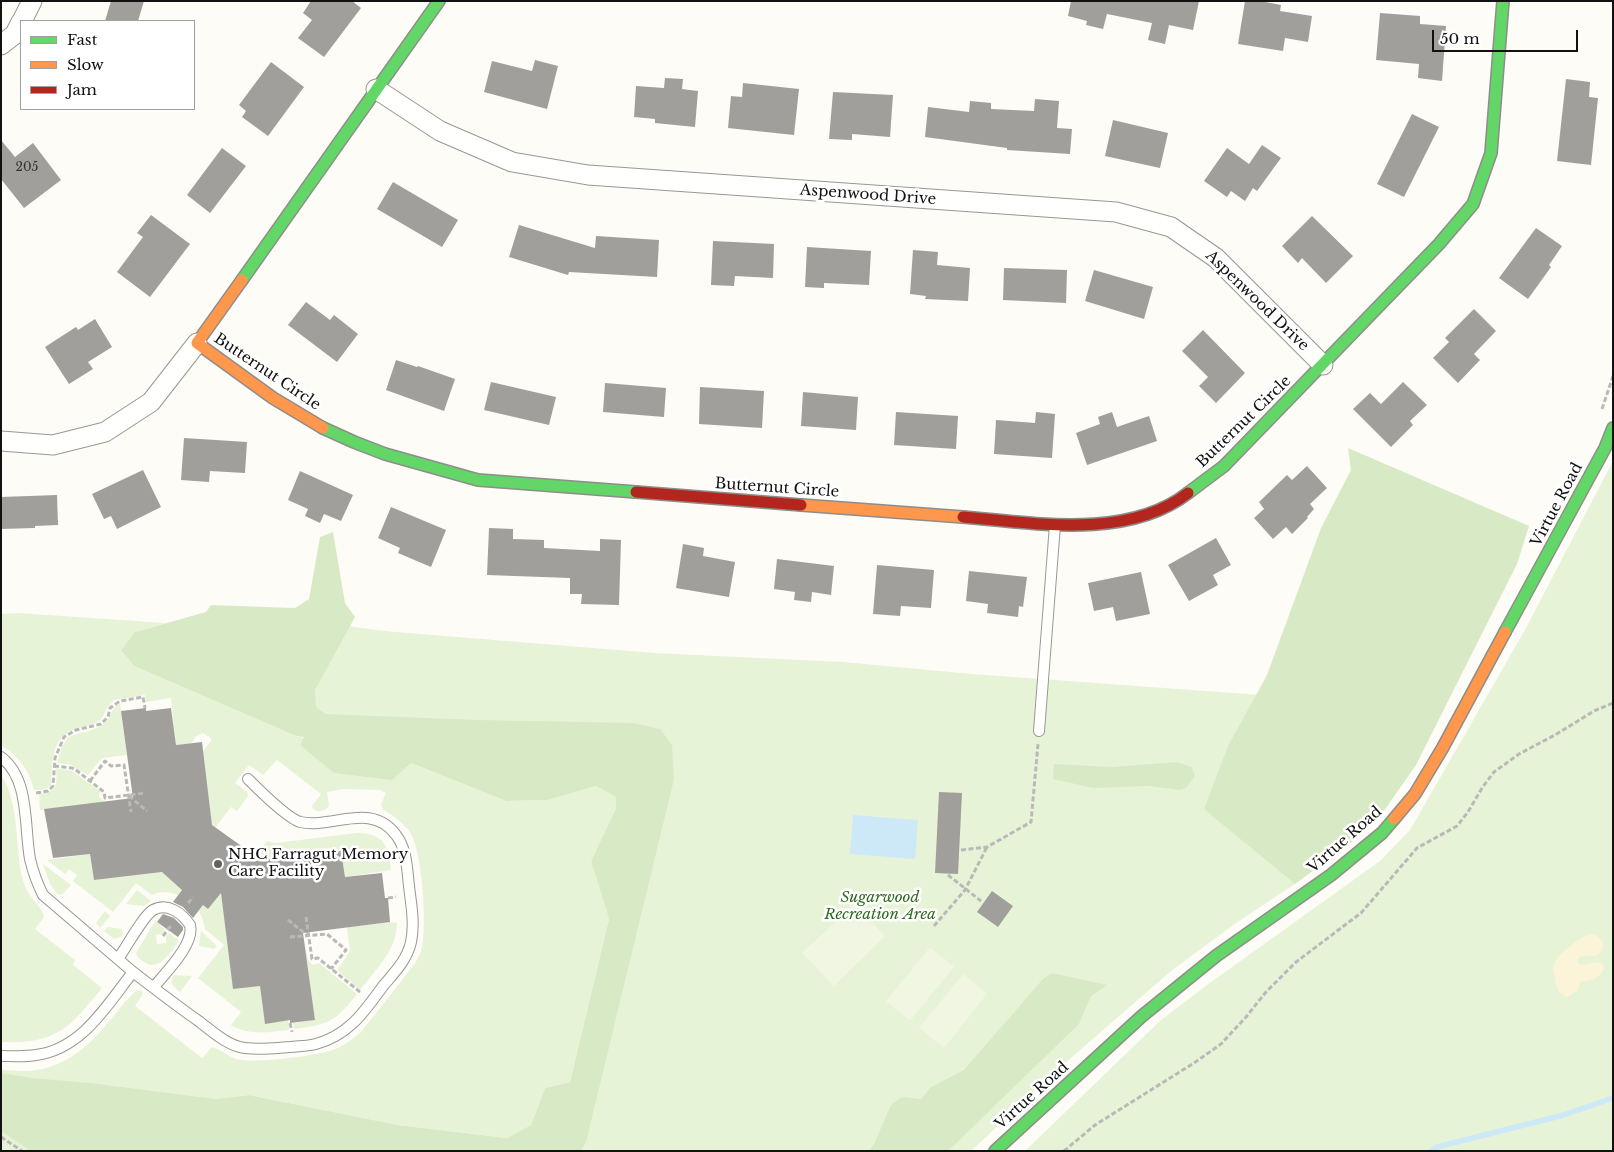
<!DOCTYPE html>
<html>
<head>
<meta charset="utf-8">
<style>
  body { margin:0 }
  #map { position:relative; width:1614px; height:1152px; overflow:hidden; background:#fdfcf7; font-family:"Libre Baskerville",serif }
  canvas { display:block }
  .frame { position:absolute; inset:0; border:2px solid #111; pointer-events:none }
  .legend { position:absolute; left:20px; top:20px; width:175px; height:90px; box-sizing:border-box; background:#fff; border:1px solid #a0a0a0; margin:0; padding:6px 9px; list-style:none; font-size:15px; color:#111 }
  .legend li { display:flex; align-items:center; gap:10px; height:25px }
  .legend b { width:25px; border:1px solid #a0a0a0 }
  .scale { position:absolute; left:1432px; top:30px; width:146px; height:22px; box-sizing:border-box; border:2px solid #111; border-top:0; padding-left:6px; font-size:15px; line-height:18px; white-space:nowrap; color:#111; -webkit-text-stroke:4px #fff; paint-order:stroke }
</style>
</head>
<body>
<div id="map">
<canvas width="1614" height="1152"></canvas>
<div class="frame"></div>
<ul class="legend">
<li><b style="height:6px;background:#63d668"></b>Fast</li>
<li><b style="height:6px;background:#ff974d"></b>Slow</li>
<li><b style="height:6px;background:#b3261e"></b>Jam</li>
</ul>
<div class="scale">50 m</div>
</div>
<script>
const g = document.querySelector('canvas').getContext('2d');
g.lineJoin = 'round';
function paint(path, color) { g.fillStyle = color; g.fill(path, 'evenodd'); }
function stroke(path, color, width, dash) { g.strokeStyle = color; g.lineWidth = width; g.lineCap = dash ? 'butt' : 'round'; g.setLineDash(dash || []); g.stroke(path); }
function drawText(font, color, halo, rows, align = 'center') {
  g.font = font + ' "Libre Baskerville",serif'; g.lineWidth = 5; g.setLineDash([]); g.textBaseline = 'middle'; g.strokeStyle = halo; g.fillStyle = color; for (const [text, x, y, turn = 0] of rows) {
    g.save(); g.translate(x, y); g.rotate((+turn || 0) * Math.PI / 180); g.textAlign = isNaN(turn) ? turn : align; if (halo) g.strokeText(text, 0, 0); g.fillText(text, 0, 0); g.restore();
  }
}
paint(new Path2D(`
  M1613,461V1151H1025L1161,1020L1207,985L1380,861L1410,830L1526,628Z
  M18,613L166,623L135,632L121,650L134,666L296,736L411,763L506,801L548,800L596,786L616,797V808L591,861L609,919L570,1082L545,1088L531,1125L508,1138L398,1125L249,1095L216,1099L366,1151H1V1070C9,1070 17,1071 25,1071C58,1071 86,1050 106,1025C116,1014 125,1000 137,990L142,991L143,994L135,1006L202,1058L212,1047C221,1049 228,1056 236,1059C256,1064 313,1056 333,1050C343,1046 351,1040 359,1034C374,1016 388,998 402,980C409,971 417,962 421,951C428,930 422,853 411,834C404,822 394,817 383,809L381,805L386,793L380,790L344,789L327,792L329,806C325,811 318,813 313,809L312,806L321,794L277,760L263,775L249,765L235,783L247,792L248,796L237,811L231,807L215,828L212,825L203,751L211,741V738L203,733L195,737L192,743L176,745L171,698L146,702L145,695L114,700L107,708L101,720C92,726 81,726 71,731C51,739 52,767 51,785L46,789L34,790C30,771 18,755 1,745V614Z
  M325,623L384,631L654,653L843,662L972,674L1289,697L1416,765L1383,812L1353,841L1295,884L1236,923L1171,971L1064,1064L971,1151H570L659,747L309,722Z
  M120,704L127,755L102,758L88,775L71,765L57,763L61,749L67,738C78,732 92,732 102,725C112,720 109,708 120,704Z
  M56,768L72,771L100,791L99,797L105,802L40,810L39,794C58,793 57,784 56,768Z
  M1,775C19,800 15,846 22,877C24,885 27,891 32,898C36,904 44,910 44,917L35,929L75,960L73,965L102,988C69,1028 58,1044 1,1042Z
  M357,833C384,834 388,844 391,870L345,877L341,851L261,860L264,855L259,851L267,841L276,843Z
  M90,854L94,880L190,869L182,889L178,895C169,892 161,891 152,895L136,883L113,912L73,881L77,875L69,869L65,874L47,860Z
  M43,864L71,885L63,894L58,895L50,884Z
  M137,890L151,901L144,906L126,904Z
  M221,893L260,986L265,1023L288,1020L289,1030C269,1032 248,1036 231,1025L241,1012L198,978L224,945L205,929L203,920L199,911L203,905L208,909Z
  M105,911L110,916L100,928L96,923Z
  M155,921L165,929L162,934L156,935L157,944L166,943V936L169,933L179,941C171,951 159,973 144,962C140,960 137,957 136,953Z
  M390,922L397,923C397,950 376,969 360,990L337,970L350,951L347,927Z
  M108,927L122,929L123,934L121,937L114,939L104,931Z
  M201,931L217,946L214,949L199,946Z
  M304,940L308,960L313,965L319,963L357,994C336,1021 328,1025 294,1029L293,1023L315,1020Z
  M174,975L192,976L180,992L173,986L171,982Z`), '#e7f3d7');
paint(new Path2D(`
  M1348,448L1529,526L1517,564L1416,765L1383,812L1353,841L1295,884L1204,809L1228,746L1267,675L1321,528L1351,470Z
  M333,532L345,603L355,617L315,690L316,707L325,714L477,720L633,723L660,729L672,745L674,779L586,1142L581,1151H31L1,1131V1073L32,1078L90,1083L215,1099L249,1095L398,1125L507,1138L531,1125L545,1088L570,1082L609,919L591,861L616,808V797L596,786L548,800L506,801L411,763L392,780L334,773L300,745L304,737L296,736L134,666L121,650L135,632L206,612L211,605L295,608L309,599L320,537Z
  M1177,762L1192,767L1195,776L1186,788L1180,790L1149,786L1093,788L1053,779L1054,764L1113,767Z
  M1052,973L1107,985L1091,996L1079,1024L948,1151H869L874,1144L891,1105L902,1097L921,1099L931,1087L964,1070L1043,979Z`), '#d8eac5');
paint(new Path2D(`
  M1590,934C1603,936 1608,948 1596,956C1589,956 1584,955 1578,958L1577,962L1580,965C1588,965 1594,960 1603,964L1604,968C1599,979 1592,981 1581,981L1577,991L1567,997C1558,994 1556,988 1555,979C1555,975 1553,972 1553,968C1555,954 1579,939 1590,934Z`), '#fcf4d9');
paint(new Path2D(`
  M854,904L885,936L834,986L802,953Z
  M930,947L954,967L910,1021L886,1001Z
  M963,974L987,994L944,1048L919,1028Z`), '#f0f6e1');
paint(new Path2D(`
  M853,815L918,820L915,859L850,854Z`), '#cde8f7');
stroke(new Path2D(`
  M1431,1151L1437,1147L1560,1116L1613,1098`), '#cde8f7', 5.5);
paint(new Path2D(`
  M111,1H144L138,21H105Z
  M311,1H352L361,8L324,57L298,38L312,20L303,13Z
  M1071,1H1199L1193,30L1169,25L1165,44L1148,40L1152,23L1107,14L1103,29L1086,25L1087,21L1068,16Z
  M1245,1H1260L1281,5L1280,11L1312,16L1308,42L1285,38L1283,51L1238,44Z
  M1380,13L1420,16V24L1446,26L1442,81L1418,78L1419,64L1376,60Z
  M535,60L558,66L547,109L484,92L492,61L532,71Z
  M271,62L304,87L268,136L242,117L246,111L239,105Z
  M665,78L683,79L682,89L698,91L695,127L655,123V119L634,117L636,86L664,88Z
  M1566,79L1590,82L1589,97L1598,98L1591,165L1557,161Z
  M743,83L799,89L794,135L728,128L731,96L742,97Z
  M833,92L893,95L890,137L852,134V140L829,139Z
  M1035,99L1059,101L1057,128L1072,129L1070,154L1007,150V148L925,137L928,107L969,112L970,101L991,103V109L1034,111Z
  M1412,114L1439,127L1404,197L1377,184Z
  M1113,120L1168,133L1160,168L1105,156Z
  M1,140L15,157L33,143L61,180L24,208L1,179Z
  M1262,145L1281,158L1257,191L1253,188L1245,201L1231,191L1227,197L1204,181L1227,148L1249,164Z
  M222,148L246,166L210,213L187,195Z
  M393,182L458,220L442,247L377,209Z
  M151,215L190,244L150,297L117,272L143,237L137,233Z
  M1312,216L1353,256L1326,283L1302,258L1298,263L1282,246Z
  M519,225L595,248L596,236L659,240L657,277L569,272L568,275L509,257Z
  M1536,228L1562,246L1549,265L1551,267L1528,299L1499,278Z
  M713,241L774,244L773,278L735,276L734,286L711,285Z
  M807,247L871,251L869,285L824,283V288L805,287Z
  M913,250L938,252L937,265L970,268L968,301L925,299L926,296L910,294Z
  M1004,268L1067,270L1066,303L1003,300Z
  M1094,270L1153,287L1144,319L1085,301Z
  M306,302L330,320L334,315L358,334L337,362L288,325Z
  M1474,309L1496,331L1474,354L1480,360L1458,383L1433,358L1449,342L1445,338Z
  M95,319L112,347L88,362L93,369L69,384L45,347L76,327L78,330Z
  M1203,330L1245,373L1216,403L1199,386L1208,377L1182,351Z
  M396,360L417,367L418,366L455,379L444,411L386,390Z
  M491,382L556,397L549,425L484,410Z
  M1403,382L1427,405L1410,421L1413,425L1391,447L1353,409L1370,393L1381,404Z
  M605,383L666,388L664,417L603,412Z
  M700,387L764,391L762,428L699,424Z
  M803,392L858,397L856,430L801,426Z
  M896,412L958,416L956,449L894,445Z
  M1036,412L1055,414L1052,458L994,454L996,420L1035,423Z
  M1112,412L1117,427L1149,416L1157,441L1087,465L1076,433L1100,424L1098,417Z
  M184,438L247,442L245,473L210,471L209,482L181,480Z
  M1307,466L1327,488L1310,504L1314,509L1307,517L1308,518L1292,534L1286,527L1273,539L1254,518L1264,509L1259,502L1287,475L1292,480Z
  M143,470L161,507L117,529L111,516L104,519L92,494Z
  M300,471L353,495L341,521L324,514L320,523L305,516L308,509L288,500Z
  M57,495L58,525L35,526V528L1,529V497Z
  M391,507L446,530L431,567L398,553L400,548L378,538Z
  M489,528L513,529V539L544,540V548L600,551V539L621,540L619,605L581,604L582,594H570V578L487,575Z
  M1216,538L1231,565L1213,575L1218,585L1189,601L1168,565Z
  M683,544L704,548L703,556L735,562L729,597L676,588Z
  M777,559L834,566L831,595L812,592L811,602L794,600L795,592L774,589Z
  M877,565L934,570L931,608L901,606L900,616L873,614Z
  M969,571L1027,577L1023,607L1019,606L1018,617L987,613L988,604L966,601Z
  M1141,572L1150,614L1116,621L1113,607L1094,611L1088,583Z
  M146,708V711L171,708L176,745L202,742L212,825L261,860L341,851L345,877L382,873L385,898H388L390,922L303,933L315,1020L290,1023V1020L265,1024L260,986L233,989L221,893L208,909L203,905L193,918L183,907L173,902L182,890L162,872L94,880L90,854L53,858L44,809L133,798L121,711Z
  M939,792L962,793L958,874L935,873Z
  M992,891L1013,906L998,927L977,912Z
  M163,914L174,918L183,927V930L178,937L157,922Z`), '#a19f9c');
const lane = new Path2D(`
  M1039,731L1055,525
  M1,757C30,779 24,826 30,859C33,872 37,883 43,895L133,972C107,1005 82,1049 36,1055C25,1057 13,1056 1,1056
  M118,959C126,948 143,916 153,910C167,902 182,913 190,925C195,944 165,973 154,987
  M133,972C155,989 177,1006 200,1022C213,1032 228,1046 245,1048C260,1050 275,1048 290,1047C299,1046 308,1046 316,1044C349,1035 364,1012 383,986C394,973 407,960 411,942C415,923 411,904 409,886C407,869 407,849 396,835C371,801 333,829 300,822C287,818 259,790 248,779`);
const street = new Path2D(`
  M22,21L32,1
  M1,45L15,34L21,22
  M376,89L440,131L512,162L588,175L1116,212L1171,227L1216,258L1323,365
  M1,441L53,445L105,432L151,402L197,343`);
const fast = new Path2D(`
  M242,280L439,1
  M323,428L354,442L385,454L478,480L636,492
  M1188,493L1224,466L1439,244L1473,204L1491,153L1503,1
  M1505,632L1605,448L1613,428
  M995,1151L1142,1016L1216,956L1331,875L1382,833L1394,819`);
const slow = new Path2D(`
  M242,280L197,343L273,398L323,428
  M801,505L963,517
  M1394,819L1415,794L1442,749L1505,632`);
const jam = new Path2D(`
  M636,492L801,505
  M963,517C1033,523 1128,540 1188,493`);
stroke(lane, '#979795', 12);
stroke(street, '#979795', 21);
stroke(fast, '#8e8d8b', 14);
stroke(slow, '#8e8d8b', 14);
stroke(jam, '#8e8d8b', 14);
stroke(new Path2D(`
  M1602,409L1613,376
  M54,766L72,768L76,770L104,792L105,798L145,793
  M90,781L105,761L111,766L124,765L131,812
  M36,793L48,791L53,786L55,758L64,737L76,730L101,724L108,717L110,708L120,701L143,697L145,708
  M129,796L147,811
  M961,850L987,847L1031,822L1038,744
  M948,875L981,901
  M388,898L396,897
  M188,903L193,897
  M306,917L312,959L318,958L360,992
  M288,920L307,935
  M934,926L965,890L987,847
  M163,936L172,924
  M290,937L327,934L346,950L331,969
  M290,1023L292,1032
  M1,1137L22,1151
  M1064,1151L1095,1125L1194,1063L1221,1044L1246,1017L1266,992L1296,962L1361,913L1417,848L1457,826L1468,812L1482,788L1494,772L1519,754L1555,735L1594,711L1613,703`), '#b9b9b8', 3, [5, 2.5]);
stroke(lane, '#fffffe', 10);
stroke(street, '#fffffe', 19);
stroke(fast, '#63d668', 11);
stroke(slow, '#ff974d', 11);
stroke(jam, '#b3261e', 11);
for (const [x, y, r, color] of [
  [218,864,5,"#646362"]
]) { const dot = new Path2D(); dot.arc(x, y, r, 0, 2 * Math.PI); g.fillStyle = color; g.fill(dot); stroke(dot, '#fff', 2); }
drawText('12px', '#353434', null, [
  ["205",27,168]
]);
drawText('15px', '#111', '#fff', [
  ["Aspenwood Drive",868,195,4],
  ["Aspenwood Drive",1257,301,44],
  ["Butternut Circle",267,372,34],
  ["Butternut Circle",1244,422,-44],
  ["Butternut Circle",777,488,4],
  ["Virtue Road",1557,505,-62],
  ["Virtue Road",1345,840,-41],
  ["Virtue Road",1032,1096,-42]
]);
drawText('15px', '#111', '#fff', [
  ["NHC Farragut Memory",228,855],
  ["Care Facility",228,872]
], 'left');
drawText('italic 15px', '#2f6b1f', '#fff', [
  ["Sugarwood",880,898],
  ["Recreation Area",880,915]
]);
</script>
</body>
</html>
